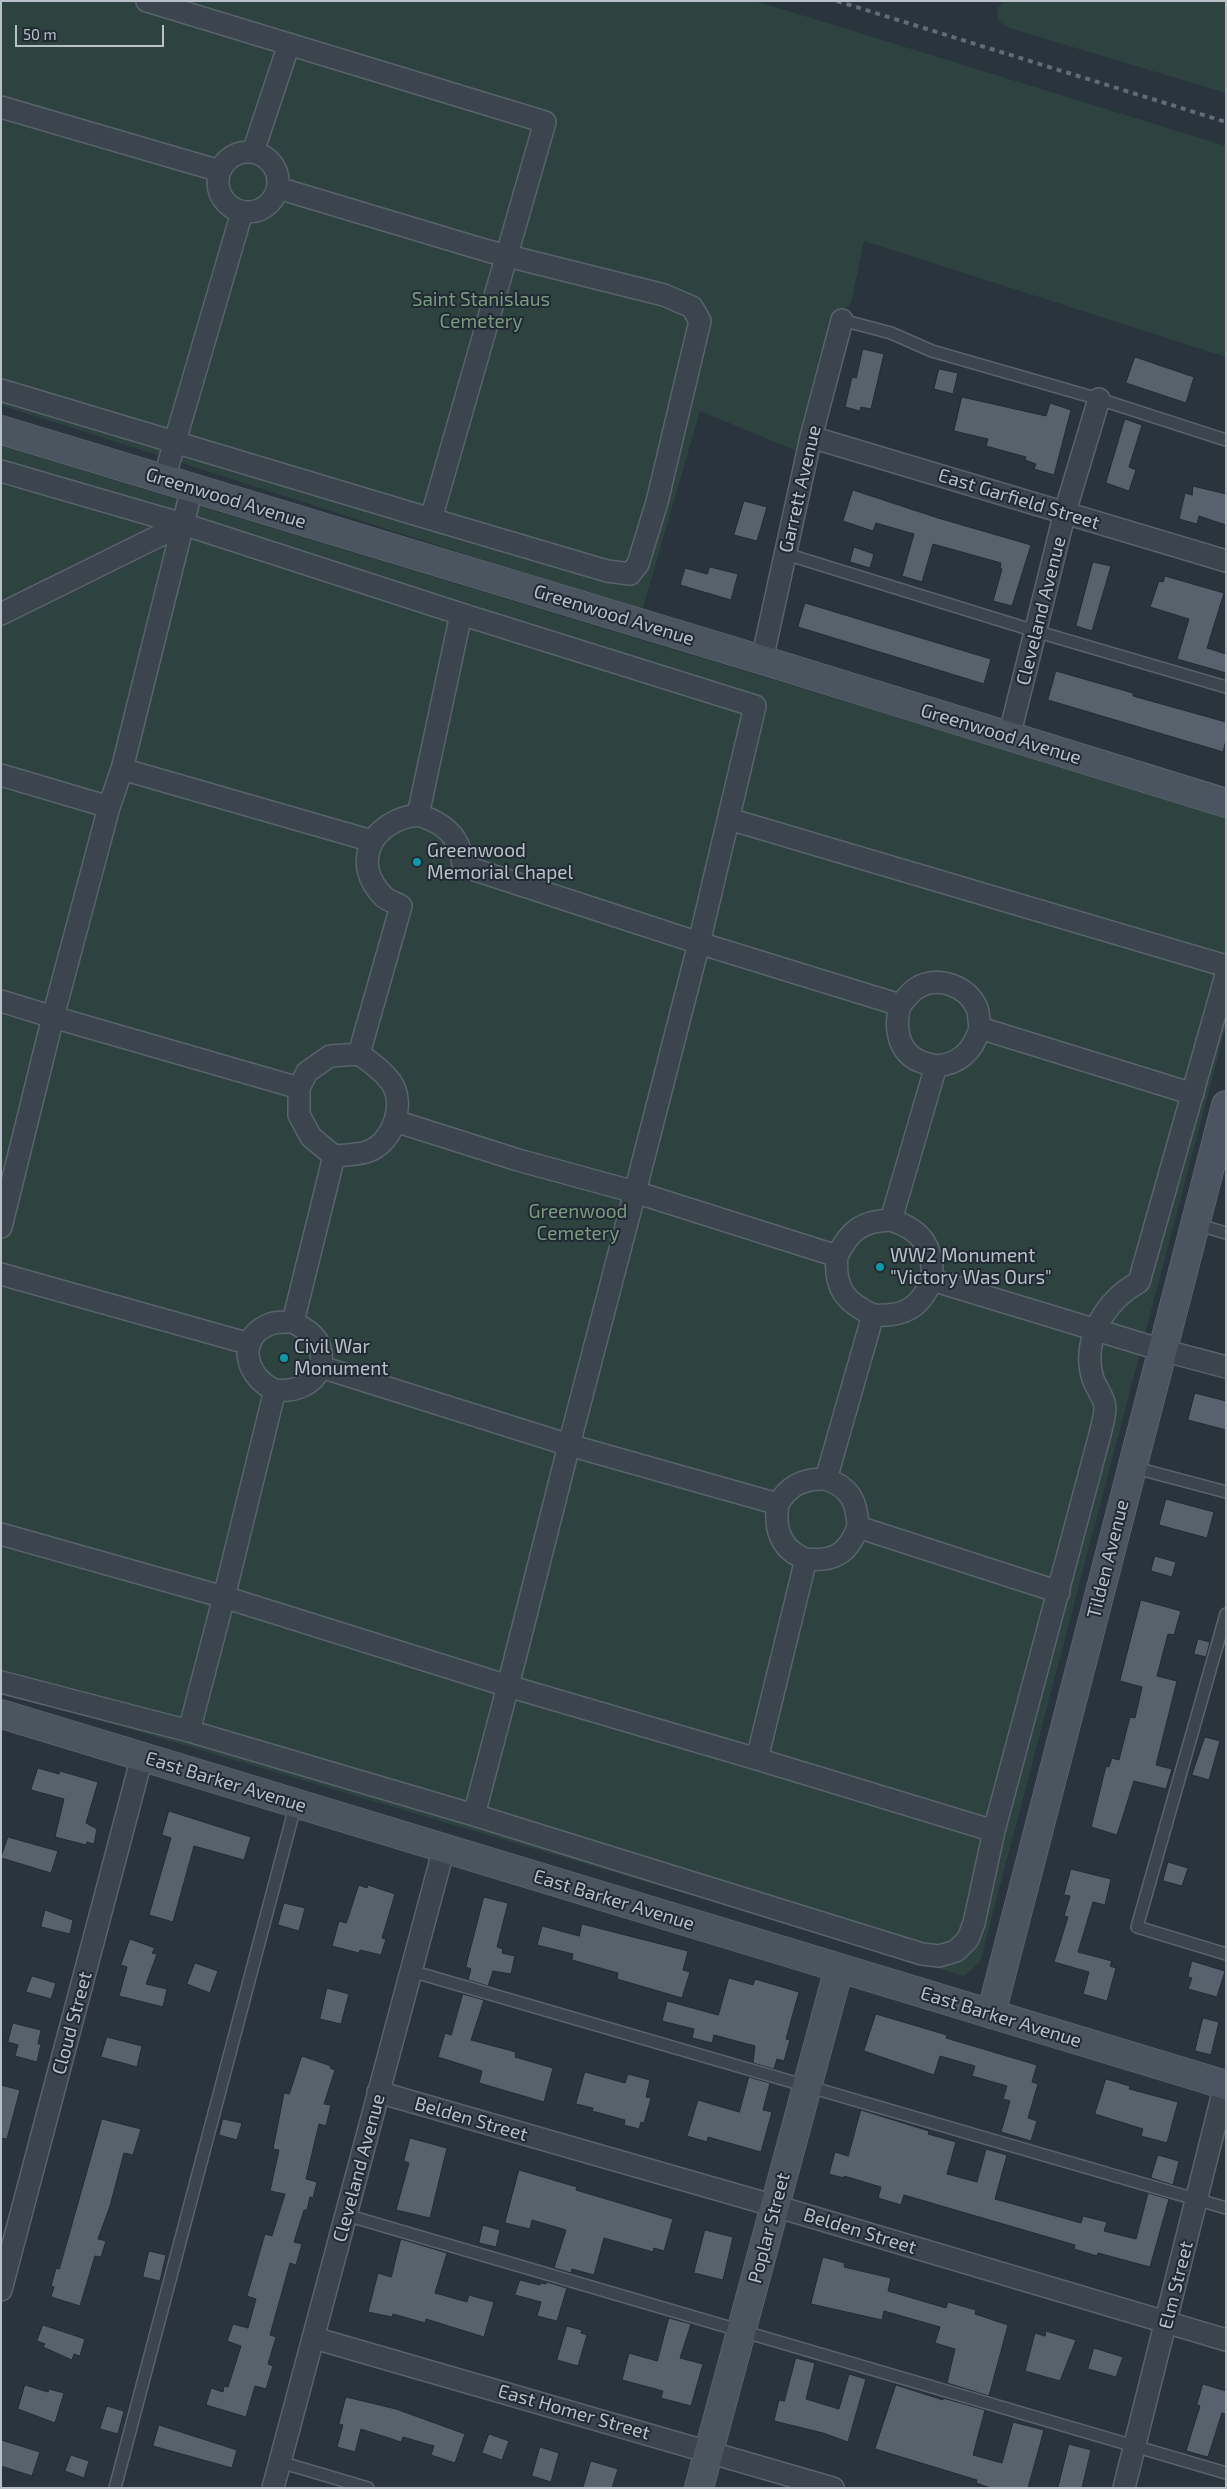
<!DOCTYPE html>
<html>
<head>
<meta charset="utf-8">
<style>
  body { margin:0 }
  #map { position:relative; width:1227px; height:2489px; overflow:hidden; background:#29343d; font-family:"Exo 2",sans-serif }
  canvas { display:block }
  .frame { position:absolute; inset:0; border:2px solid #b9c0c8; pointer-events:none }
  .scale { position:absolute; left:15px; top:25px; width:149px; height:22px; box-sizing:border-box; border:2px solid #b9c0c8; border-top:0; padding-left:6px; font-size:15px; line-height:18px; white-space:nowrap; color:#b9c0c8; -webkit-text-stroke:4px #212a33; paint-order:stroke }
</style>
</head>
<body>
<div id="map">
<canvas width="1227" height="2489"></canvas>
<div class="frame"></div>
<div class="scale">50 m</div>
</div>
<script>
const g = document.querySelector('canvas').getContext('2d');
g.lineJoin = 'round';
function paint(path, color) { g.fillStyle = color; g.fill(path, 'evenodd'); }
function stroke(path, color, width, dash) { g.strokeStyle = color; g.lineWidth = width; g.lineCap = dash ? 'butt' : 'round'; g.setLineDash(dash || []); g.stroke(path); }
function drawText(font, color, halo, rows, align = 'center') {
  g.font = font + ' "Exo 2",sans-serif'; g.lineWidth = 4; g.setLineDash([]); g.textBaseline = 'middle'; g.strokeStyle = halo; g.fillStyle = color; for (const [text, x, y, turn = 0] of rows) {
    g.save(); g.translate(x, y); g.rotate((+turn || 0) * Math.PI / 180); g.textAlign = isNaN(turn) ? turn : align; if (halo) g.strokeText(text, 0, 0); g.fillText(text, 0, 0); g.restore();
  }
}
paint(new Path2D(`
  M1,1H756L1226,146V357L864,241L851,304L837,317L820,354L797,451L700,411L642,611L1,405Z
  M1006,1H1226V93L1009,28L998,21L997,8Z
  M1,446L1226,817V1026L980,1962L964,1976L1,1691Z`), '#2e4240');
const building = new Path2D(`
  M863,349L884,354L871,409L861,407L860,411L845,407L852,377L856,378Z
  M1135,357L1194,377L1186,403L1126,383Z
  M939,369L958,373L953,394L934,389Z
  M962,397L1046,416L1050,403L1071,410L1054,475L1034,469L1036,464L1025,460L1026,457L986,446L988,439L954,431Z
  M1125,419L1142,425L1129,467L1136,470L1129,491L1106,483Z
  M1193,486L1226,494V525L1199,516L1197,524L1179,519L1185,493L1192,495Z
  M853,490L938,518L1031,545L1012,606L993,601L1002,569L1000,568L1001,563L933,544L922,582L902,576L914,534L876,523L873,531L843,521Z
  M744,501L767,507L757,541L734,535Z
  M854,547L874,554L870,568L850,562Z
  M1093,562L1111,566L1092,631L1076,626Z
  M710,567L738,574L731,600L680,585L685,568L707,574Z
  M1165,576L1224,593L1207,648L1226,654V673L1177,659L1189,619L1150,607L1159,581L1163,582Z
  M805,603L991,659L984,684L798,627Z
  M1056,671L1133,693V696L1226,722V740L1223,752L1048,700Z
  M1195,1393L1226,1401V1430L1188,1420Z
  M1166,1499L1214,1512L1207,1538L1159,1525Z
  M1155,1556L1176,1562L1172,1577L1151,1571Z
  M1141,1600L1181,1611L1174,1635L1168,1634L1157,1676L1177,1681L1156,1765L1172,1769L1166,1789L1134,1781L1117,1835L1091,1827L1106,1766L1109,1767L1112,1758L1119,1760L1130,1717L1135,1718L1142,1687L1120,1681Z
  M1198,1639L1210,1642L1206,1657L1194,1654Z
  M1205,1737L1220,1741L1209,1780L1192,1775Z
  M38,1768L59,1774L60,1771L98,1782L86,1823L97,1829L94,1844L87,1842L86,1845L55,1837L64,1799L31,1790Z
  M169,1811L251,1837L244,1860L194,1846L173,1922L149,1915L171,1838L162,1835Z
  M8,1837L58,1851L51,1873L1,1858Z
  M1168,1862L1188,1868L1182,1886L1163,1881Z
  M1071,1869L1111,1879L1105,1905L1093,1902L1078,1952L1112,1961L1110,1966L1116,1968L1107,2001L1083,1994L1089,1972L1054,1962L1068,1917L1064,1916L1070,1896L1064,1895Z
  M359,1885L367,1888L368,1885L395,1894L382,1938L386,1939L381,1955L360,1950L359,1953L332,1946L339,1921L346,1923Z
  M484,1897L508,1903L497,1947L503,1949L502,1953L515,1956L511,1974L493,1971L488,1986L468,1980L471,1969L466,1967Z
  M284,1903L305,1908L299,1931L278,1925Z
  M45,1910L73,1920L70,1934L41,1927Z
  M582,1924L688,1951L683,1970L690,1972L682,1998L617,1979L618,1973L572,1960L573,1954L537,1945L542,1926L579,1936Z
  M130,1939L155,1948L152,1953L157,1954L146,1984L167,1989L163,2007L119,1996L127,1967L121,1965Z
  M1192,1961L1225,1971L1217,1997L1188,1989L1192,1978L1188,1977Z
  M195,1963L218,1971L210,1993L187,1984Z
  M32,1976L56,1983L51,1999L26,1992Z
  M729,1978L753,1985L755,1979L799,1992L786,2039L790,2040L784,2061L777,2059L774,2069L753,2063L755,2046L714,2035L712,2043L692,2038L694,2029L662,2021L667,2001L718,2015Z
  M327,1988L349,1994L341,2024L320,2019Z
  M463,1994L484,2000L471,2040L516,2052L515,2057L553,2068L544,2102L479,2083L482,2071L438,2057L445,2033L451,2035Z
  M876,2014L947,2035L946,2038L1037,2065L1032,2082L1038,2084L1028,2118L1037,2121L1031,2141L1001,2132L1010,2101L1003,2099L1007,2086L972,2076L975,2066L940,2056L934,2075L864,2051Z
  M1203,2018L1219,2022L1211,2055L1195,2051Z
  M13,2023L41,2030L38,2044H41L37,2062L15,2056L18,2045L8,2042Z
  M107,2037L142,2046L137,2067L101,2057Z
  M302,2056L331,2066L330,2068L335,2070L324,2104L331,2105L326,2126L319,2124L306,2179L317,2182L313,2198L310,2197L307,2210H304L294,2242L302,2244L296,2265L290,2263L270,2335L276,2337L268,2364L273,2366L266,2389L255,2386L246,2417L206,2405L211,2388L223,2392L224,2386L228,2387L241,2346L227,2341L233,2324L248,2328L256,2299L247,2296L265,2234L272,2236L285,2194L270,2191L279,2150L273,2149L284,2093L289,2094Z
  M585,2072L625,2083L628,2074L650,2080L646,2097L651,2098L644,2123L641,2122L639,2129L624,2125L625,2120L592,2111L593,2108L576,2104Z
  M749,2077L770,2083L763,2110L772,2112L761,2152L708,2137L707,2142L687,2136L698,2100L739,2112Z
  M1106,2079L1130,2086L1129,2089L1178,2102L1167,2143L1141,2136L1143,2129L1095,2114Z
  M1,2085L20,2090L7,2139L1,2138Z
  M861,2110L929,2131L928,2134L956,2142L947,2174L977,2182L986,2149L1007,2155L995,2199L1081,2223L1083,2216L1107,2222L1104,2231L1136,2239L1148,2193L1169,2199L1150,2267L1098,2253L1097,2256L1074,2249L1075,2245L904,2195L901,2205L878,2198L881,2187L844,2176V2178L829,2174L835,2152L848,2156Z
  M102,2119L141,2129L133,2155L124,2153L110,2206L98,2239L106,2241L101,2257L95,2256L80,2306L51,2297L54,2287L51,2286L56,2268L59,2269Z
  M223,2119L242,2123L237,2140L219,2135Z
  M410,2138L447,2148L430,2218L396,2210L409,2163L404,2161Z
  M1158,2155L1179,2161L1173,2185L1151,2178Z
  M519,2170L577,2187L576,2190L673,2219L664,2251L654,2248L653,2252L604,2238L594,2275L572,2269L571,2273L554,2268L566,2230L532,2220L530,2229L505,2223Z
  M483,2225L500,2230L496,2247L479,2243Z
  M705,2230L733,2237L723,2280L694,2273Z
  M401,2239L447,2253L435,2293L467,2302L469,2295L494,2302L484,2337L426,2319L425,2323L393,2314L392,2317L368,2312L378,2273L391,2277Z
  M149,2251L166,2255L160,2281L143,2277Z
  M823,2257L845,2263L844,2267L891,2278L888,2291L946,2308L948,2302L976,2310L975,2314L1008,2325L989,2396L947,2383L955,2349L935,2343L940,2327L884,2311L882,2320L811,2304Z
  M520,2280L540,2285L541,2283L546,2284L547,2282L567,2288L557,2321L537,2316L541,2302L515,2295Z
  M669,2318L691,2324L680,2358L703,2364L691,2406L661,2398L663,2391L622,2380L629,2353L657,2361Z
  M43,2325L85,2339L80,2356L74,2354L72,2360L43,2347L45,2344L37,2341Z
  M567,2326L582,2330L581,2333L587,2335L578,2366L557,2360Z
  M1046,2331L1076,2340L1060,2381L1025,2371L1035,2333L1045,2336Z
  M1094,2348L1123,2357L1116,2377L1088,2369Z
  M796,2358L815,2363L806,2399L839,2409L849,2374L866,2379L848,2442L823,2433L774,2421L779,2400L784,2401Z
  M1203,2384L1226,2391V2414L1222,2413L1208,2457L1186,2451L1200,2406L1197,2405Z
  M25,2385L48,2392L49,2389L64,2393L55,2423L18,2409Z
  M896,2385L943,2400V2398L985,2410L973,2455L1002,2463L1013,2422L1044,2430L1028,2488H991L976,2483L977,2480L875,2449Z
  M346,2397L396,2409L465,2434L455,2463L431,2455L434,2446L403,2437L401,2442L361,2429L355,2452L337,2447L343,2425L339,2424Z
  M107,2406L124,2411L118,2434L100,2429Z
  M159,2425L237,2450L232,2468L153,2446Z
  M489,2434L509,2441L502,2460L482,2453Z
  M1,2440L40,2452L32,2476L1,2466Z
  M1069,2444L1091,2450L1082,2488H1058Z
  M540,2447L559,2453L551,2482L532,2476Z
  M71,2455L89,2461L84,2478L65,2471Z
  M591,2461L618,2469L612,2488H583Z`);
paint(building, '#57626d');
stroke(building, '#232c35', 1);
const lane = new Path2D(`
  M842,320L891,333L932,351L1099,399L1226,440
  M786,554L1035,631L1226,687
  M1195,1224L1226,1233
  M1132,1467L1226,1492
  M1226,1614L1137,1927L1226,1954
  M411,1971L1226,2208
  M346,2215L1226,2473
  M280,2462L368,2488
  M115,2488L296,1803`);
const street = new Path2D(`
  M1,107L220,171
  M218 182a30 30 0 1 1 60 0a30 30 0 1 1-60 0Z
  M253,152L289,44
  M278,188L488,251L664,295L692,307L700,321L657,502L638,564L630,574L607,571L431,519
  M1,390L431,519L545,122L147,1
  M811,437L1226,561
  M1,471L183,524
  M164,479L242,212
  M1,614L183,524L192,488
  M461,614L755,706L699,943L463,866C461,837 445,823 418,815Z
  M762,660L811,437L842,320
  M1009,737L1065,512L1099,399
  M122,769L183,524L461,614
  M1,775L109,807
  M729,819L1226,966
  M1,1001L53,1017L1,1227
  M900,1005C905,1000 911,991 917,988C938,975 967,986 977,1008C979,1014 979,1022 980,1028L1193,1094
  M980,1028C973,1051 960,1064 936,1066L891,1220C922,1230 934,1247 932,1280L1162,1350L1226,1367
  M359,1054C371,1062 382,1070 391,1082C406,1104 393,1142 369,1151C359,1155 345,1155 334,1156L311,1137L299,1115V1088L307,1072L330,1056L359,1054L401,906C396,903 389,901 384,897C349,862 373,820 418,815
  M299,1088L53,1017L109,807L122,769L372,841
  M395,1121L518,1160L635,1192L699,943L900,1005C895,1024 896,1049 917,1060C922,1063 930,1064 936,1066
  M334,1156L293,1322C314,1333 324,1342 321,1367L569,1445L635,1192L837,1256C834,1288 845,1302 873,1315
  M837,1256C850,1230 862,1221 891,1220
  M1,1274L250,1344
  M932,1280C920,1308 904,1317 873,1315L826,1479C851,1488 857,1502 858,1527L1059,1592
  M275,1390C248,1379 235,1341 266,1326C274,1321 284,1322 293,1322
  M778,1504C774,1528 780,1550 806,1559
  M858,1527C848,1554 833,1562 806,1559L757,1759L994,1831
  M1,1534L224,1597L275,1390C294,1392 313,1386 321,1367
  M1,1682L189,1731
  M757,1759L508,1686L569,1445L778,1504C789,1485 804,1478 826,1479
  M474,1815L189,1731L224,1597L508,1686L474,1815L922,1954L939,1956L956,1951L968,1939L974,1923L994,1831L1099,1438C1101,1429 1105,1417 1105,1408C1105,1398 1096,1388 1093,1379C1081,1340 1105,1301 1139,1282L1226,975
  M378,2092L775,2206L1226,2340
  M1,2290L142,1757
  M314,2338L833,2488
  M273,2488L444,1848
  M1124,2488L1226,2081`);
const secondary = new Path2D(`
  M1,430L762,660L1226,803
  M1,1714L1226,2085
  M991,2014L1226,1105
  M699,2488L839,1968`);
stroke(lane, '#5a636b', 14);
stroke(street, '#5a636b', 24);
stroke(secondary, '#5a636b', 30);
stroke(lane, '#3c454e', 11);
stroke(street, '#3c454e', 21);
stroke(secondary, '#4b5560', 28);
stroke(new Path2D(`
  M837,1L1226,122`), '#616c76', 4, [5, 5]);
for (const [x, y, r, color] of [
  [417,862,5,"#0f9aa8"],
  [880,1267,5,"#0f9aa8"],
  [284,1358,5,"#0f9aa8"]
]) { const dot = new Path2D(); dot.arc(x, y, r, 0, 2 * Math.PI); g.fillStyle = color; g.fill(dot); stroke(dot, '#212a33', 2); }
drawText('19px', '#7a9b7f', '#212a33', [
  ["Saint Stanislaus",481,300],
  ["Cemetery",481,322],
  ["Greenwood",578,1212],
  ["Cemetery",578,1234]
]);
drawText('19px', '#b9c0c8', '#212a33', [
  ["Garrett Avenue",800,489,-77],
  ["Greenwood Avenue",226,498,17],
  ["East Garfield Street",1019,499,17],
  ["Cleveland Avenue",1041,611,-76],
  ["Greenwood Avenue",614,615,17],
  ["Greenwood Avenue",1001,734,17],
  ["Tilden Avenue",1108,1559,-76],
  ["East Barker Avenue",226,1782,17],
  ["East Barker Avenue",614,1900,17],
  ["East Barker Avenue",1001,2017,17],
  ["Cloud Street",72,2023,-75],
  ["Belden Street",471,2119,16],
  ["Cleveland Avenue",359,2168,-75],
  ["Poplar Street",769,2228,-75],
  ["Belden Street",860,2231,17],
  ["Elm Street",1176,2285,-76],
  ["East Homer Street",574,2412,16]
]);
drawText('19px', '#b9c0c8', '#212a33', [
  ["Greenwood",427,851],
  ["Memorial Chapel",427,873],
  ["WW2 Monument",890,1256],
  ["\"Victory Was Ours\"",890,1278],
  ["Civil War",294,1347],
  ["Monument",294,1369]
], 'left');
</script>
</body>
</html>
